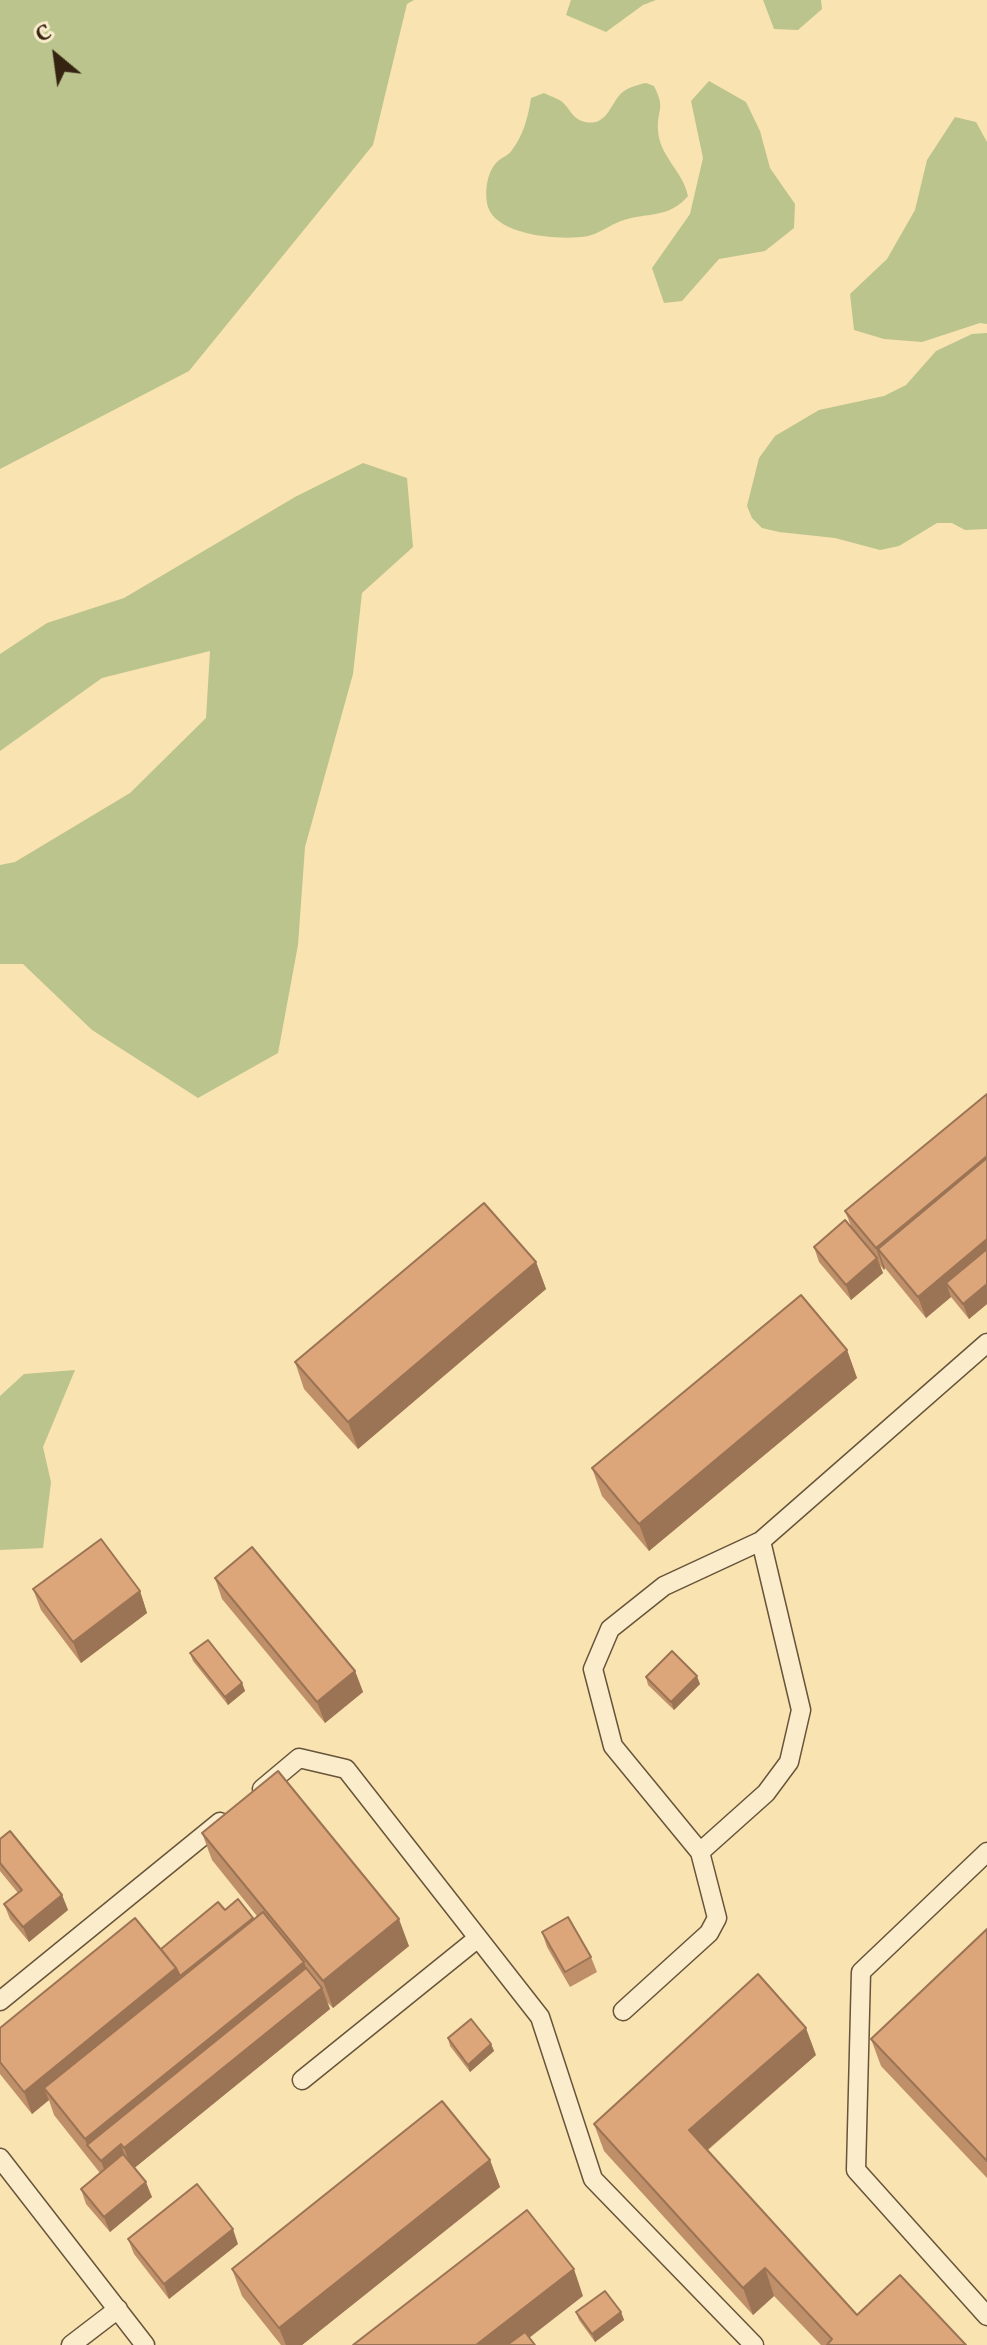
<!DOCTYPE html>
<html>
<head>
<meta charset="utf-8">
<style>
  body { margin:0 }
  #map { position:relative; width:987px; height:2345px; overflow:hidden; background:#f9e3b1; font-family:Vollkorn,serif }
  canvas { display:block }
  .north { position:absolute; left:16px; top:16px; width:80px; height:80px; -webkit-text-stroke:6px #fbedcc; paint-order:stroke; rotate:331deg; font-size:22px; font-weight:700; line-height:32px; text-align:center; color:#362412 }
  .north::after { content:''; display:block; margin:auto; width:28px; height:36px; background:#362412; clip-path:polygon(50% 0,100% 100%,50% 72%,0 100%) }
</style>
</head>
<body>
<div id="map">
<canvas width="987" height="2345"></canvas>
<div class="north">С</div>
</div>
<script>
const g = document.querySelector('canvas').getContext('2d');
g.lineJoin = 'round';
function paint(path, color) { g.fillStyle = color; g.fill(path, 'evenodd'); }
function stroke(path, color, width, dash) { g.strokeStyle = color; g.lineWidth = width; g.lineCap = dash ? 'butt' : 'round'; g.setLineDash(dash || []); g.stroke(path); }
paint(new Path2D(`
  M0,0H414L407,4L373,145L189,371L0,469Z
  M571,0H656L643,5L606,32L566,15Z
  M763,0H821L822,9L798,30L774,29Z
  M709,81L746,102L760,131L770,168L795,204L794,228L765,251L719,259L682,301L664,303L652,268L690,214L703,158L691,101Z
  M646,83L654,86C666,110 657,108 658,130C659,156 683,171 688,196C669,219 646,212 621,221C610,225 600,233 588,236C563,241 497,236 488,207C484,192 487,171 498,161C503,157 509,155 512,150C524,134 528,117 531,98L544,93C549,96 557,98 561,101C570,108 572,119 585,122C605,126 609,109 618,97C623,89 636,85 646,83Z
  M955,117L976,122L987,142V324L980,323L922,342L884,339L854,330L850,294L887,259L915,210L927,160Z
  M987,333V529L965,530L952,523H937L899,546L880,550L835,538L779,532L762,528L752,518L747,506L759,458L775,436L819,410L884,396L906,385L936,351L972,334Z
  M363,463L407,478L413,547L362,593L353,674L305,847L298,945L278,1053L198,1098L92,1030L23,964H0V865L15,862L130,793L206,718L210,651L102,678L0,751V654L47,623L124,598L295,497Z
  M75,1370L43,1447L51,1482L43,1548L0,1550V1396L24,1374Z`), '#bbc48d');
const lane = new Path2D(`
  M761,1541L801,1710L789,1762L766,1793L700,1852L613,1746L593,1669L610,1629L664,1586L761,1541L987,1343
  M262,1789L299,1758L346,1769L540,2017L593,2179L754,2345
  M987,1852L861,1972L856,2170L987,2316
  M0,2001L220,1822
  M623,2011L709,1933L717,1918L700,1852
  M302,2080L478,1938
  M0,2158L145,2345
  M71,2345L118,2309`);
stroke(lane, '#67543a', 21);
stroke(lane, '#fbedcc', 18);
paint(new Path2D(`
  M987,1094V1304L969,1319L951,1297L926,1318L885,1268L884,1270L880,1265L883,1273L851,1300L819,1262L814,1247L851,1226L845,1211Z
  M536,1262L546,1289L358,1449L304,1389L295,1362Z
  M847,1350L857,1378L649,1551L602,1496L592,1468Z
  M215,1578L355,1671L363,1692L325,1723L222,1599Z
  M33,1589L140,1591L147,1613L81,1663L41,1610Z
  M190,1653L242,1683L245,1691L228,1705L193,1661Z
  M646,1677L700,1684L674,1710L648,1685Z
  M202,1833L409,1946L333,2008L327,2002L330,2009L134,2168L152,2197L110,2232L86,2204L81,2189L100,2173L54,2115L49,2100L32,2114L0,2074V2028L161,1949L225,1910L254,1919L257,1916L212,1860Z
  M0,1839L62,1895L68,1910L29,1942L10,1919L4,1904L18,1893L0,1871Z
  M987,1929V2178L881,2066L871,2039Z
  M542,1932L591,1957L597,1972L570,1987L547,1947Z
  M448,2038L491,2044L494,2051L470,2072L450,2046Z
  M816,2055L708,2150L857,2315L966,2345H821L774,2296L753,2315L604,2151L594,2124Z
  M490,2160L500,2187L302,2345H281L242,2296L232,2269Z
  M128,2239L238,2244L169,2299L134,2254Z
  M576,2312H621L624,2320L595,2342L579,2320Z`), '#be8f69');
paint(new Path2D(`
  M987,1156V1184L878,1249L885,1268L884,1270L876,1248Z
  M987,1239V1267L946,1283L951,1297L926,1318L918,1297Z
  M877,1258L883,1273L851,1300L846,1285Z
  M536,1262L546,1289L358,1449L348,1422Z
  M987,1284V1304L969,1319L963,1304Z
  M847,1350L857,1378L649,1551L639,1524Z
  M140,1591L147,1613L81,1663L73,1642Z
  M355,1671L363,1692L325,1723L317,1702Z
  M697,1676L700,1684L674,1710L671,1702Z
  M242,1683L245,1691L228,1705L225,1697Z
  M62,1895L68,1910L29,1942L23,1927Z
  M399,1919L409,1946L333,2008L323,1981Z
  M304,1962L314,1989L121,2145L129,2166L109,2182L101,2161L87,2145L85,2139Z
  M176,1968L184,1989L44,2088L49,2100L32,2114L24,2092Z
  M322,1988L330,2009L132,2170L124,2148Z
  M806,2028L816,2055L699,2157L689,2130Z
  M491,2044L494,2051L470,2072L468,2065Z
  M490,2160L500,2187L302,2345H286L279,2328Z
  M146,2182L152,2197L110,2232L104,2217Z
  M233,2229L238,2244L169,2299L164,2284Z
  M765,2268L774,2296L753,2315L743,2288Z
  M574,2269L583,2296L520,2345H476Z
  M621,2312L624,2320L595,2342L592,2334Z`), '#9b7455');
const building = new Path2D(`
  M987,1094V1156L876,1248L845,1211Z
  M987,1158V1239L918,1297L878,1249Z
  M484,1203L536,1262L348,1422L295,1362Z
  M845,1220L877,1258L846,1285L814,1247Z
  M987,1249V1284L963,1304L946,1283Z
  M801,1295L847,1350L639,1524L592,1468Z
  M101,1539L140,1591L73,1642L33,1589Z
  M252,1547L355,1671L317,1702L215,1578Z
  M208,1640L242,1683L225,1697L190,1653Z
  M672,1651L697,1676L671,1702L646,1677Z
  M278,1771L399,1919L323,1981L202,1833Z
  M10,1831L62,1895L23,1927L4,1904L22,1890L0,1863V1839Z
  M238,1899L253,1918L180,1976L176,1968L161,1949L218,1902L225,1910Z
  M263,1912L304,1962L85,2139L44,2088Z
  M568,1917L591,1957L565,1972L542,1932Z
  M135,1918L176,1968L24,2092L0,2062V2028Z
  M987,1929V2161L871,2039Z
  M306,1968L322,1988L124,2148L121,2144L101,2161L87,2145Z
  M758,1974L806,2028L689,2130L857,2315L900,2275L966,2345H827L832,2339L765,2268L743,2288L594,2124Z
  M471,2019L491,2044L468,2065L448,2038Z
  M442,2101L490,2160L279,2328L232,2269Z
  M123,2154L146,2182L104,2217L81,2189Z
  M197,2184L233,2229L164,2284L128,2239Z
  M527,2210L574,2269L476,2345H353Z
  M605,2291L621,2312L592,2334L576,2312Z
  M525,2332L535,2345H507Z`);
paint(building, '#dda67a');
stroke(building, '#9b7455', 2);
</script>
</body>
</html>
